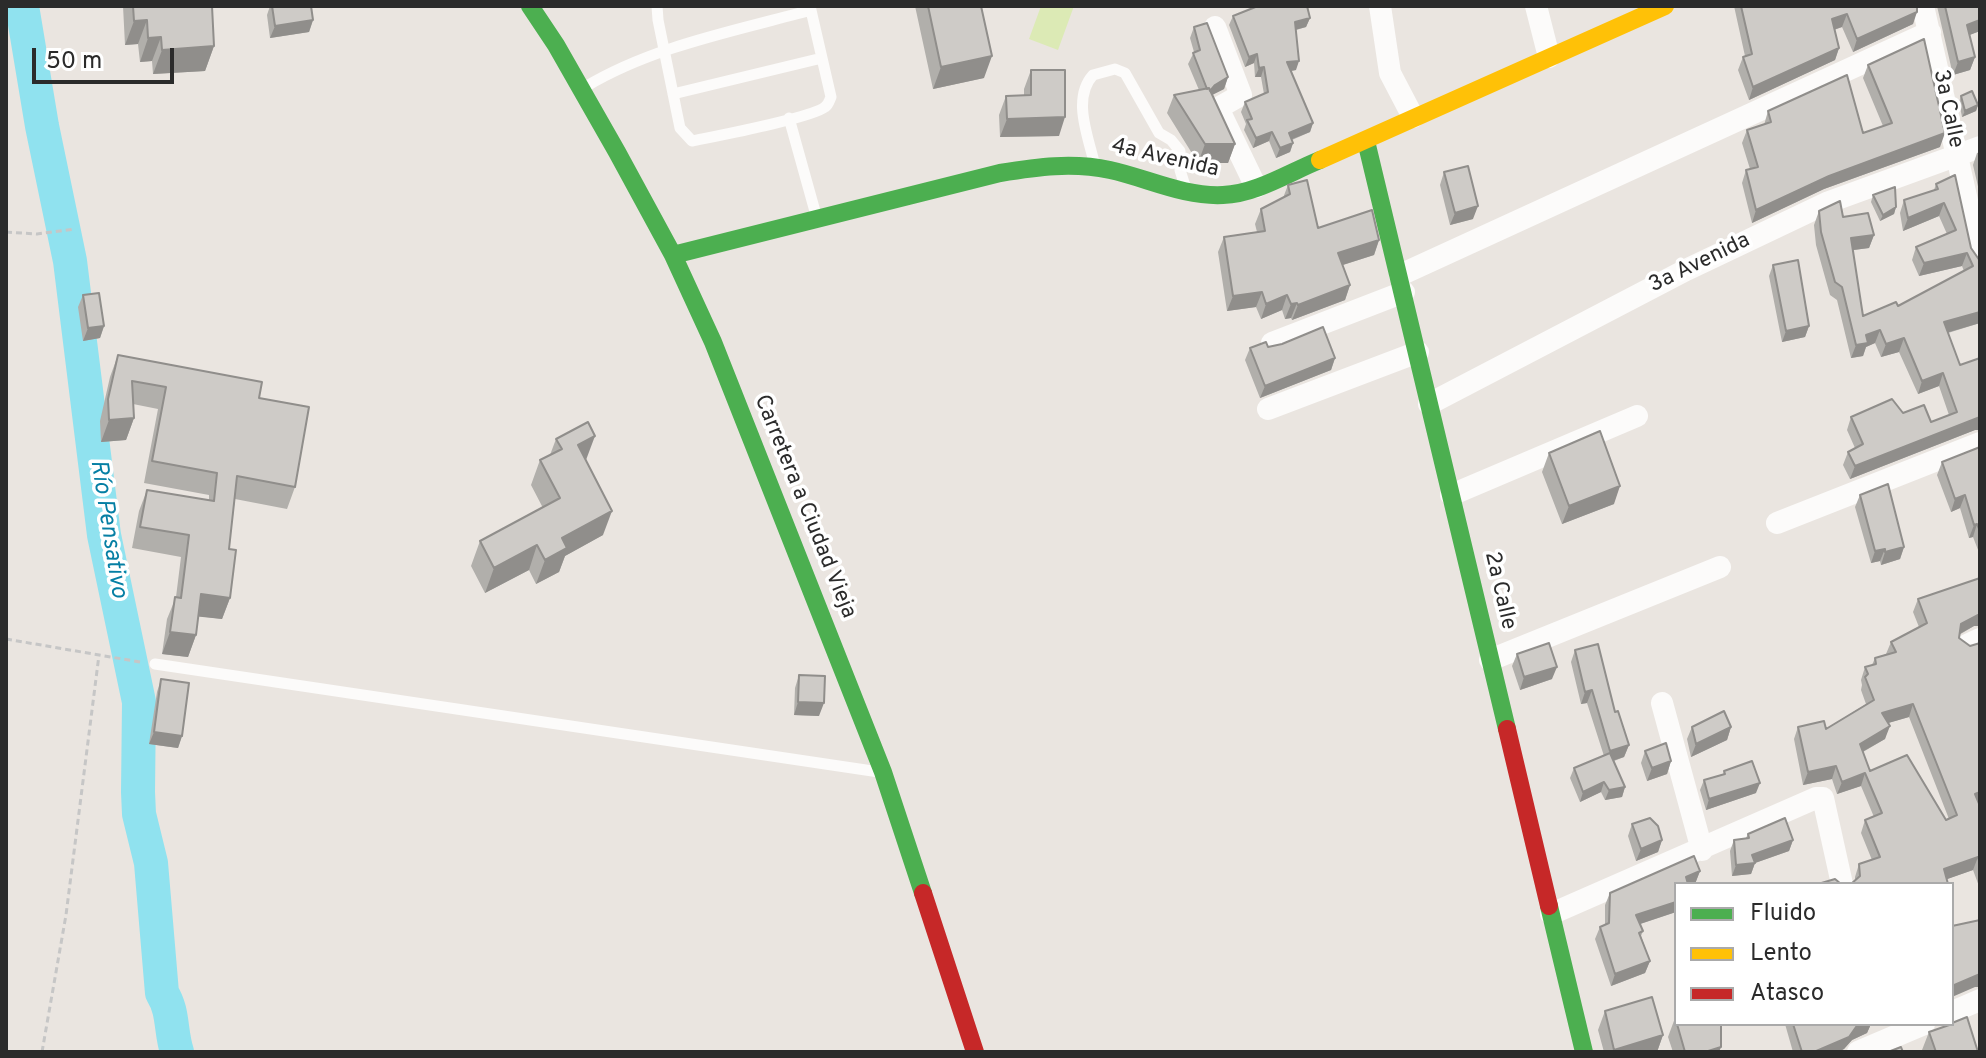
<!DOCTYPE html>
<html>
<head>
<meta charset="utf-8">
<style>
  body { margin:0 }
  #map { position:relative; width:1986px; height:1058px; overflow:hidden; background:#eae5e0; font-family:Overpass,sans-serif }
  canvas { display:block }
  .frame { position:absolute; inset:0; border:8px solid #2b2b2b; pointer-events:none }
  .legend { position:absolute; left:1674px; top:882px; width:280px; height:144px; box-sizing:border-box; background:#fff; border:2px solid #aaa; margin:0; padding:10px 14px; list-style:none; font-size:24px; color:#2b2b2b }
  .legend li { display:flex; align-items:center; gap:16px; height:40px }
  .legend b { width:40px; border:2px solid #aaa }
  .scale { position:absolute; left:32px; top:48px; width:142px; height:36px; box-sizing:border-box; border:4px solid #2b2b2b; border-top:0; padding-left:10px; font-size:24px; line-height:28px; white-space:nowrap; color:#2b2b2b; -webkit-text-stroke:6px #fff; paint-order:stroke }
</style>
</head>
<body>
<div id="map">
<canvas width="1986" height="1058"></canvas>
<div class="frame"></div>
<ul class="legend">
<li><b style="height:10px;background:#4caf50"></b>Fluido</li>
<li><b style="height:10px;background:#ffc107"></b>Lento</li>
<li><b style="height:10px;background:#c62828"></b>Atasco</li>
</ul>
<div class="scale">50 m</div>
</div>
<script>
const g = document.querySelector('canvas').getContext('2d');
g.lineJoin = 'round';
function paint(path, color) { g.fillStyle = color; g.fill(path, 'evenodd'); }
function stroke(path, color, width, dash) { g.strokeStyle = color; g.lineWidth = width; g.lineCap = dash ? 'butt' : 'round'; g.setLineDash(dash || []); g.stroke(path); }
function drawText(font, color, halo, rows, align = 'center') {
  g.font = font + ' Overpass,sans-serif'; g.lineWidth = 7; g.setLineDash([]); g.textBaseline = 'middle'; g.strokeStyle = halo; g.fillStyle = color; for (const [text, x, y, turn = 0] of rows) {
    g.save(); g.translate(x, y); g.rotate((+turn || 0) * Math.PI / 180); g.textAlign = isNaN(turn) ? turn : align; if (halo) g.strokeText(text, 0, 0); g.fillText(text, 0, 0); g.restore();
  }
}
paint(new Path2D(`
  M1041,6H1074L1058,50L1029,39Z`), '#dceab5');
stroke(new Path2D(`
  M22,6L42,126L70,261L104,535L139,702L138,792L139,814L151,863L162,993C174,1012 170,1030 177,1052`), '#90e2ef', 34);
stroke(new Path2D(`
  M6,232L37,234L75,229
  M6,639L140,662
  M42,1052L66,915L99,655`), '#c6c6c6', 3, [6, 4]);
stroke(new Path2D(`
  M657,6L658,20L680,128L692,141C716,136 811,118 825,107C829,104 829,101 831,97L810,6
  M585,87C653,46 735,31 811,10
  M673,94L822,58
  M789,118L816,215
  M1094,162C1088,136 1072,98 1093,75L1115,69L1125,73L1159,133L1171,140L1180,151V170L1185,186
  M155,664L879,772`), '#fcfbfa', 11);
stroke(new Path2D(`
  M1380,6L1390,73L1413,117
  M1536,6L1549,57
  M1923,6L1980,258
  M1215,27L1241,95L1218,108L1256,187
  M1400,275L1930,32
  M1272,343L1404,292
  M1429,404L1686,270L1829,202L1980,147
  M1268,409L1418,352
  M1451,495L1637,416
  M1777,523L1980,443
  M1967,645L1980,639
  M1490,660L1720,567
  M1662,703L1702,850
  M1551,914L1816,798H1823L1842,884
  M1952,1012L1980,1000
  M1858,1052L1924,1024`), '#fcfbfa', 22);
stroke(new Path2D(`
  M530,6L556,45L617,152L673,255L713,342L883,772L923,893
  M1366,141L1507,729
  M673,255L1000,173C1037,167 1072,162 1110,170C1147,178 1184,197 1223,195C1256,194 1290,172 1320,160
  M1549,906L1584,1052`), '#4caf50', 18);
stroke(new Path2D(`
  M1320,160L1665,6`), '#ffc107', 18);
stroke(new Path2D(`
  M1507,729L1549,906
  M923,893L975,1052`), '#c62828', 18);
paint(new Path2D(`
  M123,6H212L214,46L205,71L153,74L152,61L140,62L138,44L125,45Z
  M270,6H311L313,20L309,32L270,38L267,15Z
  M915,6H981L984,78L933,89Z
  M1734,6H1917L1913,24L1853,52L1842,27L1834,30L1839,48L1835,60L1749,100L1738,70L1743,57L1745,56Z
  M1937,6H1980V31L1969,35L1975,57L1970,70L1953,75Z
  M1233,16L1310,18L1306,27L1296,30V70L1291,71L1313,123L1310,132L1292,140L1293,143L1290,152L1276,158L1269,141L1253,148L1244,130L1246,124L1241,112L1245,102L1264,94L1261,77H1255L1254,63L1245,67L1229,25Z
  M1194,27L1228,77L1224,89L1212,95L1235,144L1228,163H1198L1167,113L1174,95L1199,90L1188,64L1194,52L1190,38Z
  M1868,65L1940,147L1824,189L1752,223L1742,183L1746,170L1750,169L1742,143L1747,130L1764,125L1768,111L1863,133L1883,126L1863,78Z
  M1031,70L1059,136L1000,137L999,115L1006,96L1024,95V89Z
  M1961,96L1978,105L1976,111L1962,117L1959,102Z
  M1980,152V195L1973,165L1977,153Z
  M1444,172L1473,219L1450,225L1440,185Z
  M1936,184L1971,248L1980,323L1948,333L1960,365L1980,358V430H1975L1850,479L1843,465L1848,452L1855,448L1847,430L1851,417L1903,413L1931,422L1949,415L1939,386L1918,394L1899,352L1881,357L1875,343L1866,347L1863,356L1851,358L1837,300L1830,295L1816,245L1814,225L1819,211L1843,217L1874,235L1869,248L1853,250L1863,316L1898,306L1964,271L1962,266L1919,276L1912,260L1916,247L1947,234L1939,216L1903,231L1900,213L1904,200L1934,190Z
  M1288,185L1318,228L1379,240L1374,255L1343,265L1350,285L1345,300L1292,320L1291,318L1285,319L1282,310L1261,319L1256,307L1227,311L1218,252L1224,237L1257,232L1255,224L1261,209L1283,198Z
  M1873,195L1896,207L1894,214L1880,221L1871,202Z
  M1773,265L1809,326L1805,337L1782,342L1769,276Z
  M83,295L104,326L100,338L83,341L78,307Z
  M1282,344L1335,358L1331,370L1260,398L1245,360L1250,348L1268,347Z
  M118,355L259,398L295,487L287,509L235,499L229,549L230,598L222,619L198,616L196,635L188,657L162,654L167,619L176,597L181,557L132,548L139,511L147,490L209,501V495L144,483L158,409L133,404L134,418L126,440L101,442L100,421L110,377Z
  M556,439L586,460L603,535L565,556L559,572L536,584L529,570L485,593L471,566L480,541L543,508L531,485L540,460L550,455Z
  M1980,447V555L1973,537L1969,538L1960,508L1951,512L1937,475L1942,462Z
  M1549,453L1614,504L1562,524L1542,472Z
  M1860,495L1904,547L1900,559L1881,565L1880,561L1871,563L1855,507Z
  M1918,599L1974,626L1959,635V638L1980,806V889L1973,870L1947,879L1855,881V877L1859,864L1872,860L1861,833L1865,820L1874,817L1861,786L1837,794L1832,779L1803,785L1794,739L1798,727L1826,729L1866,704L1861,690L1862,685L1861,680L1865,667L1872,665L1875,658L1886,654L1891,642L1919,627L1913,612ZM1909,717L1949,819L1946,820L1870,771L1863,752L1885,739L1888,723Z
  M1575,650L1615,712L1629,745L1624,757L1614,761L1625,787L1622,797L1605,800L1601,792L1580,802L1570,778L1574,768L1604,756L1587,703L1581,704L1571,662Z
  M1517,654L1552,679L1520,690L1512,666Z
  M799,675L819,716L794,715L795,688Z
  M161,679L182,736L178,748L149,744L157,692Z
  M1692,727H1731L1727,740L1691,757L1687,739Z
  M1645,751L1671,761L1667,774L1647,781L1641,763Z
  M1724,771L1756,793L1706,810L1700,790L1704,780L1723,774Z
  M1632,824L1662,840L1658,852L1636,861L1628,836Z
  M1748,834L1793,840L1789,851L1755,863L1751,874L1732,876L1730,851L1734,840L1746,838Z
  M1694,856L1700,871L1695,884H1676V912L1640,924L1643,931L1641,936L1650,961L1645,973L1611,986L1595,939L1600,927L1605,925V905L1610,893Z
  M1605,1011L1663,1035L1657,1052H1604L1598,1030Z
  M1675,1018L1676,1024H1721L1719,1052H1673L1668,1037Z
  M1785,1024H1871L1867,1033L1852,1040L1844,1049L1838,1052H1793Z
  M1929,1032L1978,1052H1923L1922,1050Z`), '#b1afab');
paint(new Path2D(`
  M1917,12L1913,24L1853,52L1857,39Z
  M1847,14L1842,27L1827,32L1832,19Z
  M1310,18L1306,27L1291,31L1295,22Z
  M147,20L138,44L125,45L134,21Z
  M313,20L309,32L270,38L275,26Z
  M1980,20V31L1962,38L1967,25Z
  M161,37L152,61L140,62L148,38Z
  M214,46L205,71L153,74L162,50Z
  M1839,48L1835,60L1749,100L1753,87Z
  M1257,54L1254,63L1245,67L1249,57Z
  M992,56L984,78L933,89L941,67Z
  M1975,57L1970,70L1953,75L1958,62Z
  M1299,61L1296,70L1284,72L1287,62Z
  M1264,67L1261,77H1255L1259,68Z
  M1228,77L1224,89L1210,96L1209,93L1215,85Z
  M1978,105L1976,111L1962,117L1965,111Z
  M1065,117L1059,136L1000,137L1007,119Z
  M1313,123L1310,132L1285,142L1289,133Z
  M1272,132L1269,141L1253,148L1256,138Z
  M1945,133L1940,147L1824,189L1752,223L1756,210L1829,176Z
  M1293,143L1290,152L1276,158L1280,148Z
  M1205,144H1235L1228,163H1198Z
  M1944,203L1939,216L1903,231L1908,218Z
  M1478,206L1473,219L1450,225L1455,213Z
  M1896,207L1894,214L1880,221L1883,215Z
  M1874,235L1869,248L1846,251L1851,238Z
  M1379,240L1374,255L1333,268L1338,253Z
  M1967,253L1962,266L1919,276L1924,263Z
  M1350,285L1345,300L1292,320L1298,305Z
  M1262,292L1256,307L1227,311L1233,296Z
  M1287,295L1282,310L1261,319L1266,304Z
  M1297,303L1291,318L1285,319L1291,304Z
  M1980,312V323L1939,335L1944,322Z
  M104,326L100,338L83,341L88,328Z
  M1809,326L1805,337L1782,342L1786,331Z
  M1880,330L1875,343L1866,347L1863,356L1851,358L1856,345L1866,335Z
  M1904,338L1899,352L1881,357L1886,344Z
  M1335,358L1331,370L1260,398L1265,386Z
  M1943,373L1939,386L1918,394L1922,381Z
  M1980,417V430H1975L1850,479L1855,466Z
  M134,418L126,440L101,442L109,420Z
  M595,436L586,460L578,445Z
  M1620,486L1614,504L1562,524L1569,506Z
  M1965,495L1960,508L1951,512L1955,499Z
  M612,511L603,535L565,556L559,572L536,584L545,560L562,538Z
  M1977,524L1973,537L1969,538L1974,525Z
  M537,545L529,570L485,593L494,568Z
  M1904,547L1900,559L1881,565L1885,552Z
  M1885,549L1880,561L1871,563L1875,551Z
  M201,594L230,598L222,619L193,616Z
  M1980,614V626H1974L1956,636L1961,624Z
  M170,632L196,635L188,657L162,654Z
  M1557,667L1552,679L1520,690L1524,677Z
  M1592,690L1587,703L1581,704L1585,692Z
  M798,702L824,703L819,716L794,715Z
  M1913,704L1909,717L1878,726L1882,713Z
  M1890,726L1885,739L1855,756L1860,744Z
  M1731,727L1727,740L1691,757L1696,744Z
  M154,732L182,736L178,748L149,744Z
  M1629,745L1624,757L1606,763L1610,751Z
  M1671,761L1667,774L1647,781L1652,768Z
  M1836,766L1832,779L1803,785L1808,772Z
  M1865,773L1861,786L1837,794L1842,782Z
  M1604,782L1601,792L1580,802L1583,792Z
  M1760,783L1756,793L1706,810L1709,799Z
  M1625,787L1622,797L1605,800L1609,790Z
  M1980,792V803L1970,807L1975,794Z
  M1662,840L1658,852L1636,861L1641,849Z
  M1793,840L1789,851L1755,863L1751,874L1732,876L1736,865L1752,855Z
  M1978,857L1973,870L1939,882L1944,869Z
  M1700,871L1695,884H1683L1686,877Z
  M1676,902V912L1631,927L1636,915Z
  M1650,961L1645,973L1611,986L1615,974Z
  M1980,974V987H1975L1952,997V986Z
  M1863,1024H1871L1867,1033L1852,1040L1844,1049L1838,1052H1814Z
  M1663,1035L1657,1052H1613L1614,1050Z
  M1721,1047L1719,1052H1705Z`), '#908e8b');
const building = new Path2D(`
  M133,6H212L214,46L162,50L161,37L148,38L147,20L134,21Z
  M272,6H311L313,20L275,26Z
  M928,6H981L992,56L941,67Z
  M1258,6H1307L1310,18L1295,22L1299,61L1287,62L1313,123L1289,133L1293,143L1280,148L1272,132L1256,138L1247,120L1252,119L1245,102L1268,92L1264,67L1259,68L1257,54L1249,57L1233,16Z
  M1741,6H1917V12L1857,39L1847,14L1832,19L1839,48L1753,87L1743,57L1752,54Z
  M1945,6H1980V20L1967,25L1975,57L1958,62Z
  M1207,23L1228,77L1215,85L1210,91L1209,88L1207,89L1193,53L1200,50L1194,27Z
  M1924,39L1945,133L1829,176L1756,210L1746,170L1758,167L1747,130L1771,122L1768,111L1847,75L1863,133L1892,123L1868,65Z
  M1031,70H1065V117L1007,119L1006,96L1031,95Z
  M1209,88L1235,144H1205L1174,95Z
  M1972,91L1978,105L1965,111L1961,96Z
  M1468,166L1478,206L1455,213L1444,172Z
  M1955,175L1971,248L1980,261V312L1944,322L1960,365L1980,358V417L1855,466L1848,452L1863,444L1851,417L1892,399L1903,413L1924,405L1931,422L1957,412L1943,373L1922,381L1904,338L1886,344L1880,330L1866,335L1868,343L1856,345L1842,287L1835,282L1821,232L1819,211L1840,201L1843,217L1868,213L1874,235L1851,238L1863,316L1896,302L1898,306L1973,266L1967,253L1924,263L1916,247L1956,230L1944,203L1908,218L1904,200L1938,189L1936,184Z
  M1307,180L1318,228L1372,210L1379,240L1338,253L1350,285L1298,305L1297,303L1291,304L1287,295L1266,304L1262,292L1233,296L1224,237L1265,231L1261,209L1290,194L1288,185Z
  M1895,187L1896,207L1883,215L1873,195Z
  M1798,260L1809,326L1786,331L1773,265Z
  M99,293L104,326L88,328L83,295Z
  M1323,327L1335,358L1265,386L1250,348L1266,342L1268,347L1282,344Z
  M118,355L262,382L259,398L309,407L295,487L237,476L229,549L236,550L230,598L201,594L196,635L170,632L175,597L181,598L189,535L140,527L147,490L214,501L217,473L152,461L166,387L132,381L134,418L109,420L108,399Z
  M588,422L595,436L578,445L612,511L562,538L567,548L545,560L537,545L494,568L480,541L560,498L540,460L562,449L556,439Z
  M1600,431L1620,486L1569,506L1549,453Z
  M1980,447V531L1977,524L1974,525L1965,495L1955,499L1942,462Z
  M1888,484L1904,547L1885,552V549L1875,551L1860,495Z
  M1980,578V614L1961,624L1959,638L1970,646L1980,643V792L1975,794L1980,806V864L1978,857L1944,869L1948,884H1851L1860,876L1859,864L1880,857L1865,820L1882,813L1865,773L1842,782L1836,766L1808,772L1798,727L1824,721L1826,729L1874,700L1865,677L1868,674L1865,667L1876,664L1875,658L1896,652L1891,642L1927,623L1918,599ZM1913,704L1957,815L1946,820L1907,755L1870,771L1860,744L1890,726L1882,713Z
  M1549,643L1557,667L1524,677L1517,654Z
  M1598,644L1615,712L1618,711L1629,745L1610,751L1592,690L1585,692L1575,650Z
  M799,675L825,676L824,703L798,702Z
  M161,679L189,683L182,736L154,732Z
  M1724,711L1731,727L1696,744L1692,727Z
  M1666,743L1671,761L1652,768L1645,751Z
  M1610,753L1625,787L1609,790L1604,782L1583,792L1574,768Z
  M1752,761L1760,783L1709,799L1704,780L1725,774L1724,771Z
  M1650,818L1658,826L1662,840L1641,849L1632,824Z
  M1785,818L1793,840L1752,855L1755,863L1736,865L1734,840L1749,838L1748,834Z
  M1694,856L1700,871L1686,877L1688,884H1676V902L1636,915L1643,931L1639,933L1650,961L1615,974L1600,927L1609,923L1610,893Z
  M1835,879L1841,884H1818Z
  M1980,920V974L1952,986V926Z
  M1652,997L1663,1035L1614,1050L1605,1011Z
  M1967,1017L1978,1052H1936L1929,1032L1952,1024V1023Z
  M1677,1024H1721V1047L1705,1052H1685Z
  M1793,1024H1863L1856,1027L1849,1037L1814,1052H1802Z
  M1901,1047L1903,1052H1888Z`);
paint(building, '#cecbc7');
stroke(building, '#908e8b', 2);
drawText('22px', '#2b2b2b', '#fff', [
  ["3a Calle",1947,109,78],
  ["4a Avenida",1165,159,13],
  ["3a Avenida",1700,264,-26],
  ["Carretera a Ciudad Vieja",804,507,68],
  ["2a Calle",1499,591,77]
]);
drawText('italic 24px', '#067fa4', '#fff', [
  ["Río Pensativo",107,529,81]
]);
</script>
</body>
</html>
